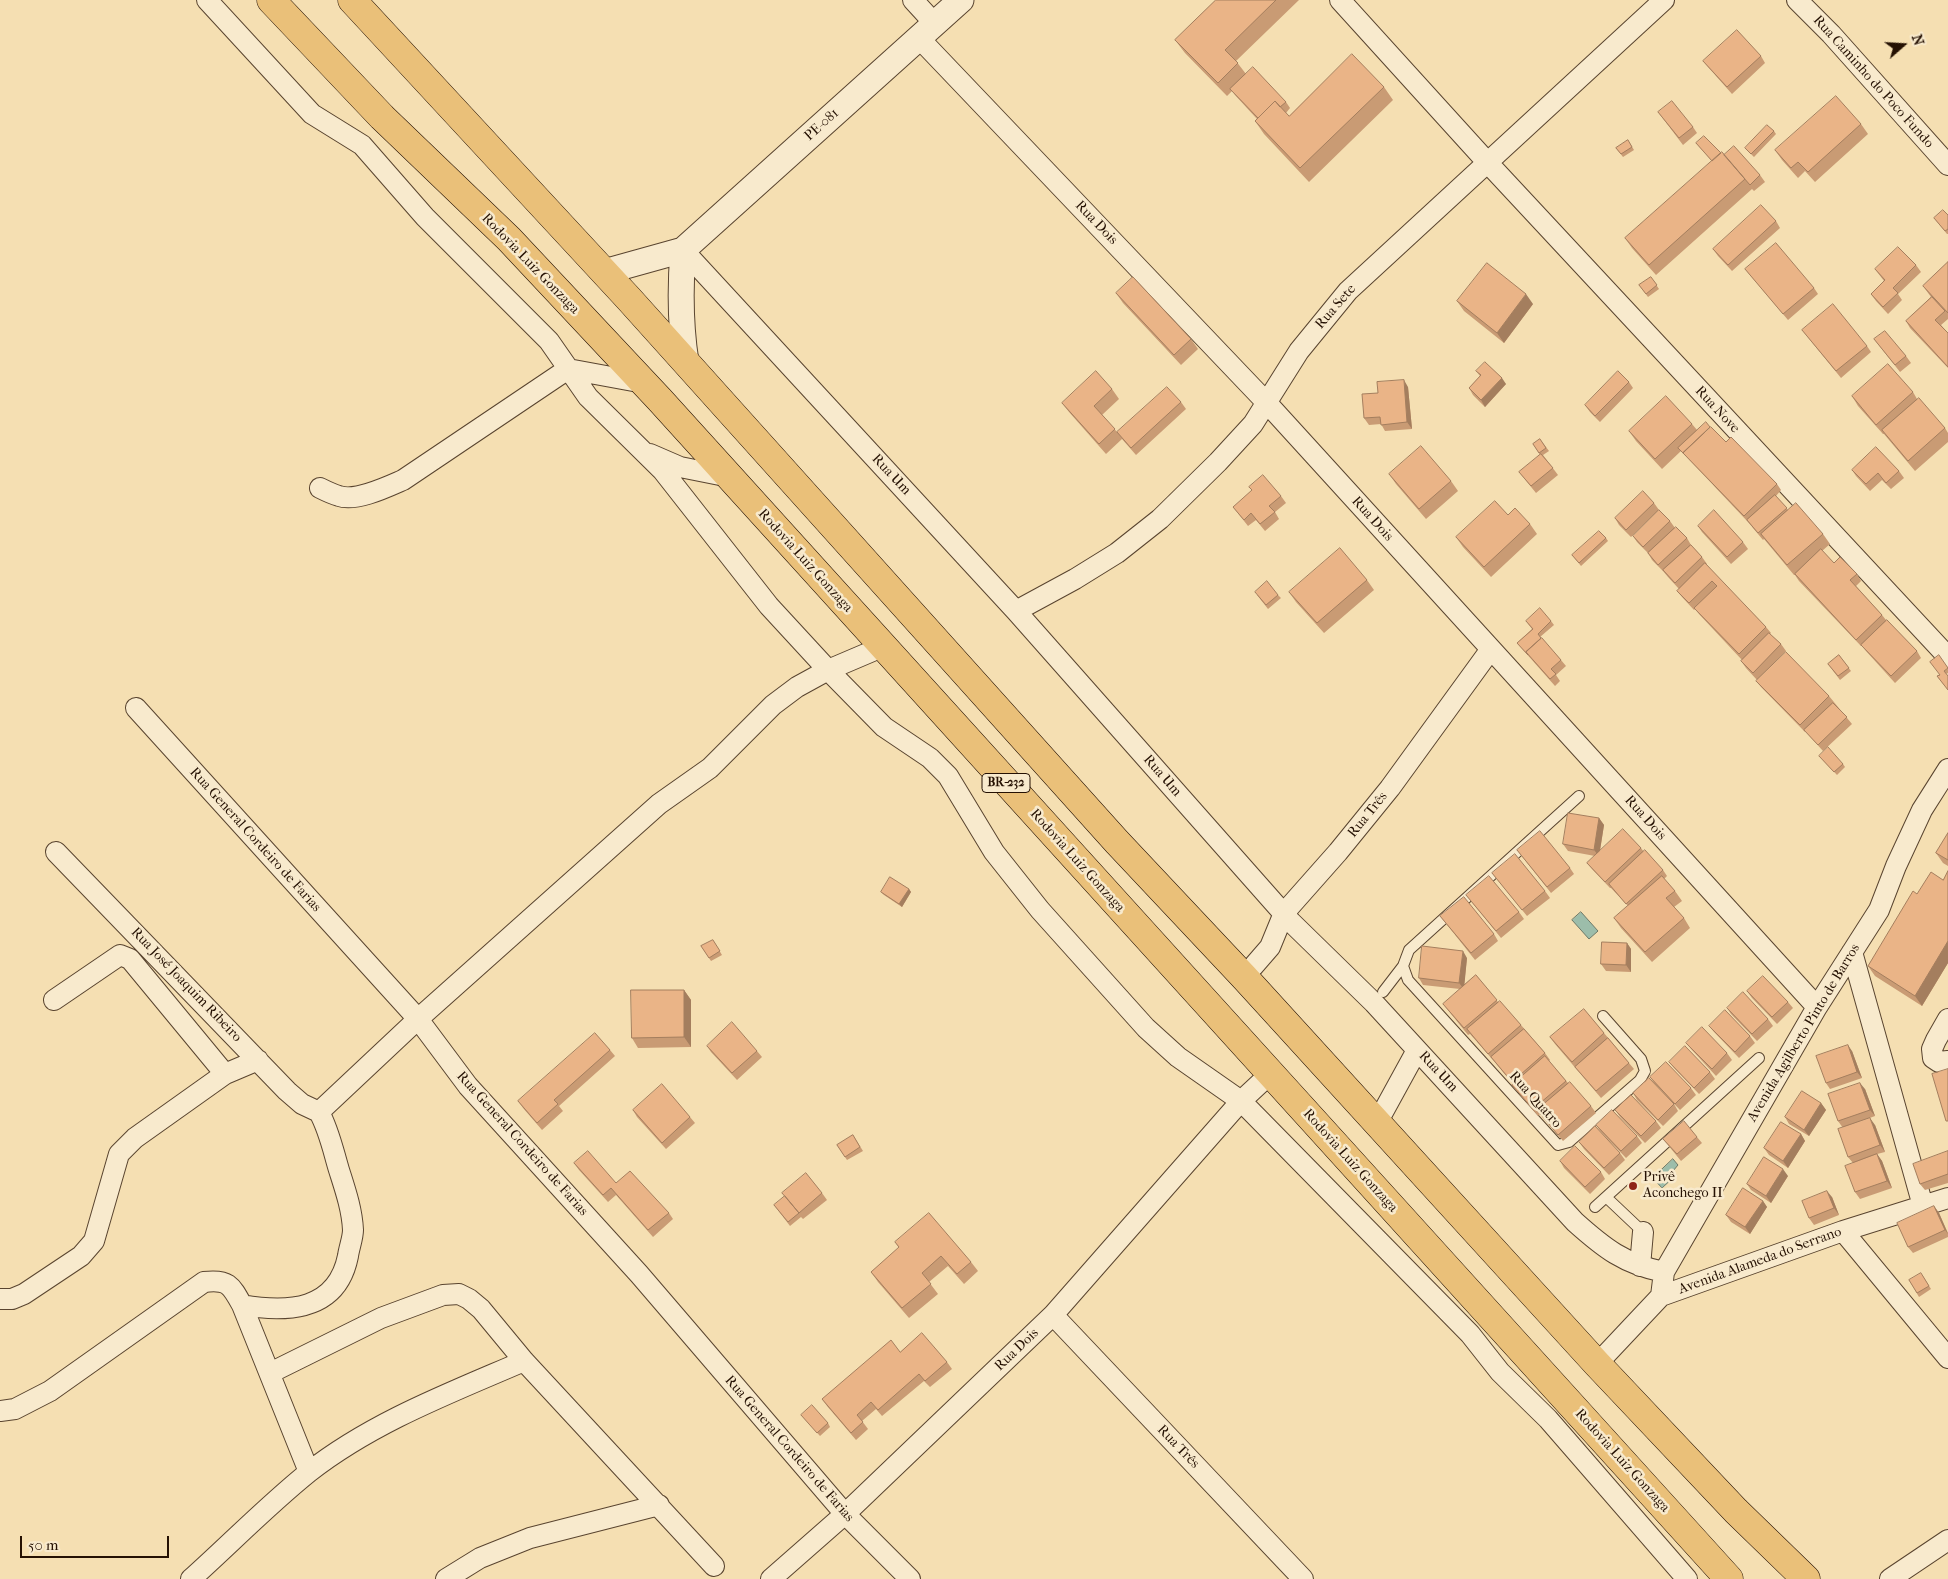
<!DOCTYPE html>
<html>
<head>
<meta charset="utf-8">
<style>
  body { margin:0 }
  #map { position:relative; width:1948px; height:1579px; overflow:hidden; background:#f5dfb2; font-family:"IM FELL French Canon",serif }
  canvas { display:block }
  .north { position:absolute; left:1878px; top:20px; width:50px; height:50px; -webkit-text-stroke:4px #f8eacd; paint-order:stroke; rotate:71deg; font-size:14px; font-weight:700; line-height:20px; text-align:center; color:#251103 }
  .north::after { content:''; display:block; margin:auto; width:18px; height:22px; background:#251103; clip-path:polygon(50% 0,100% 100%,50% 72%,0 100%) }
  .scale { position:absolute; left:20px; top:1536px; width:149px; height:22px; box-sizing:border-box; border:2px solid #251103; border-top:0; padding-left:6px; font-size:15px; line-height:18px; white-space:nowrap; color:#251103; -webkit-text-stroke:4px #f8eacd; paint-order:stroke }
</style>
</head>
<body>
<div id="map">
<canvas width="1948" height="1579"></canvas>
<div class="north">N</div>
<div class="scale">50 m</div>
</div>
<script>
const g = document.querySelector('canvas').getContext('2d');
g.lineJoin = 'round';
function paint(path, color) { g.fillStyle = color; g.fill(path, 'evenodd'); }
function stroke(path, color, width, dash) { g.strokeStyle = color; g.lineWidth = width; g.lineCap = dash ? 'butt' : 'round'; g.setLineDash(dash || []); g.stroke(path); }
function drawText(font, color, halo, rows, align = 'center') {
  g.font = font + ' "IM FELL French Canon",serif'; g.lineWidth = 5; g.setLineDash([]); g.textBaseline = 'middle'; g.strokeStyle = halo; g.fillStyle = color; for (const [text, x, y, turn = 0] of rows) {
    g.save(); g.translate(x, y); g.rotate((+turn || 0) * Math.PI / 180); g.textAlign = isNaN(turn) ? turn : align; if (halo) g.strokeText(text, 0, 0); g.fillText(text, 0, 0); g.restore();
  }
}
const water = new Path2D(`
  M1581,912L1598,931L1589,939L1572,920Z
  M1673,1159L1678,1165L1673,1171L1676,1175L1662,1188L1653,1178Z`);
paint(water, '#9cbdaa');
stroke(water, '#6c7867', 1);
const service = new Path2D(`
  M1579,796L1409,950L1403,966L1408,980L1558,1145L1569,1142L1640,1080L1645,1071L1641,1059L1603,1016
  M1383,992L1403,966
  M1595,1207L1606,1197
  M1643,1232L1606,1197L1759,1058`);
const minor = new Path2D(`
  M207,0L312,114L362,145L425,217L549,341L588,397L663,471L769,606L828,670L884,727L930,758L948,776L994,852L1040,910L1146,1028L1178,1057L1241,1101L1470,1334L1500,1372L1548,1419L1687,1579
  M913,0L935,24
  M1340,0L1487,162L1948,657
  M1797,0L1831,34L1948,165
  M919,38L1266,402L1817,1007
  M683,250L1016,611L1291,922L1374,1003L1575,1222C1604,1248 1624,1264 1664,1272
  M650,454L680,467L730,477
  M320,488C326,491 332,494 339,496C356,502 387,487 403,480L568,369L644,383
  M1016,611L1075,579L1117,553L1160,519L1218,462L1253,424L1299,351L1348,291L1664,0
  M136,708L418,1019L468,1086L639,1274L845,1514L910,1579
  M56,852L287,1091L302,1104L319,1112
  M1852,952L1923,1206
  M1244,977L1270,947L1284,913L1338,852L1390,788L1491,649
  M54,1000L120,955L130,959L225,1074
  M1948,1019L1936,1040L1932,1049L1933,1058L1939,1062L1948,1061
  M1377,1123L1417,1050
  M1843,1231L1948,1358
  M1640,1266L1643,1232
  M1661,1296L1664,1272L1817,1007L1879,910L1896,866L1922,810L1948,769
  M0,1299H12L24,1294L81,1256L94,1241L119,1154L135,1138L225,1074L258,1060
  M242,1305C288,1313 337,1311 348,1256C349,1248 353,1238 353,1230C352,1209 345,1189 339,1170C333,1150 329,1130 319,1112L418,1019L659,804L710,768L773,705L797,687L828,670L882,647
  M1053,1315L1303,1579
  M1597,1364L1661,1296L1843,1231L1948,1198
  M270,1373L381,1318L443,1295L459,1294L469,1299L481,1309L524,1361L714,1566
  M0,1411L15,1409L50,1391L204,1282C228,1279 231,1285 242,1305L309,1472
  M191,1579C230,1544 268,1505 309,1472C373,1422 450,1393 524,1361
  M446,1579L480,1558L530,1538L659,1505
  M771,1579L845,1514L1053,1315L1241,1101L1270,1074
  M1890,1579L1948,1540`);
const tertiary = new Path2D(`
  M683,250C680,289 680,324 686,362
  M604,272L683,250L961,0`);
const trunk = new Path2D(`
  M271,0L382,117L509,239L660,400L1729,1579
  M352,0L629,299L1117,842L1244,977L1597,1364L1736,1511L1806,1579`);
stroke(service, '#59442f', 12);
stroke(minor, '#59442f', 22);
stroke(tertiary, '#59442f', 27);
stroke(trunk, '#251103', 29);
stroke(service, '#f8eacd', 10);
stroke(minor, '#f8eacd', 20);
stroke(tertiary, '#f8eacd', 25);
stroke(trunk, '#eac079', 28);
paint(new Path2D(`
  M1216,0H1299L1236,61L1246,74L1286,102L1290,108L1286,113L1289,116L1384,87L1393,100L1309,182L1264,134L1255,121L1257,119L1235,95L1232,91L1227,96L1185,53L1175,40Z
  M1761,56L1765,63L1732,94L1708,67L1703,61Z
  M1658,112L1693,127L1697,133L1683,145Z
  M1861,124L1868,134L1815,182L1805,171L1798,178L1782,160L1775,150Z
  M1774,131L1776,134L1754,157L1745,148Z
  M1628,140L1634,150L1623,157L1616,148Z
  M1696,143L1721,153L1760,175L1765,182L1754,191L1752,189L1656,275L1632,248L1625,238L1712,161Z
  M1948,215V234H1947L1934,218Z
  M1776,221L1780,228L1732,271L1718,256L1713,249Z
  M1948,262V319L1941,325L1948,333V368L1910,328L1906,321L1931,297L1923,286Z
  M1916,265L1921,272L1898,294L1902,300L1888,314L1876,301L1871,294L1884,281L1875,269Z
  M1745,269L1814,288L1818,294L1788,320L1750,275Z
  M1651,277L1659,289L1648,297L1639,285Z
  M1116,293L1191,339L1198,349L1181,365L1123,303Z
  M1457,301L1533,304L1504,343L1464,311Z
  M1802,330L1867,346L1871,352L1841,378Z
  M1874,339L1906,356L1911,363L1900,372Z
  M1476,371L1506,384L1485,407L1473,395L1469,388L1480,376Z
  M1629,382L1633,388L1600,422L1590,412L1585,405Z
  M1408,387L1412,429L1385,431L1381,424L1369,425L1364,418L1378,393Z
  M1112,389L1119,399L1102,415L1117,432L1181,402L1186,409L1136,455L1122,439L1106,454L1069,412L1062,403Z
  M1913,392L1917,399L1945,428L1948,433V442L1915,471L1884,434H1883L1858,406L1852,396Z
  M1692,424L1697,430L1726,442L1777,484L1781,490L1776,496L1788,510L1823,534L1830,544L1822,551L1834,563L1857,574L1861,581L1856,586L1882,615L1886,620L1917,651L1921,658L1895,683L1866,651L1862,646H1861L1799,581L1795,575H1794L1764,539L1763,540L1748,522L1681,451L1662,469L1636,441L1629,431Z
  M1540,439L1549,451L1543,455L1558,475L1536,493L1519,472L1540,455L1533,444Z
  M1852,470L1899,471L1904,478L1891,489L1882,480L1870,491L1856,476Z
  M1389,474L1451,481L1458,491L1426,519L1396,484Z
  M1281,496L1286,503L1275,512L1279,519L1265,531L1256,520L1248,526L1233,507Z
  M1654,503L1659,510L1631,537L1619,525L1615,518Z
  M1508,515L1530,524L1537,534L1491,577L1463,547L1456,537Z
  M1670,521L1675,528L1687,538L1691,545L1702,557L1707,564L1706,565L1766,627L1771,633L1770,634L1781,644L1786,651L1757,680L1746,668L1741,661L1742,660L1699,614L1695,609L1694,610L1682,597L1677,591L1679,589L1668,577L1663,571L1652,560L1648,553L1637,542L1633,536Z
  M1698,526L1743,542L1748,549L1731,564L1702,532Z
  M1606,538L1608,541L1581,566L1572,555Z
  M1367,580L1374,590L1324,633L1296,602L1289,592Z
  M1257,595H1278L1281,598L1268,609Z
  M1526,621H1551L1554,625L1540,637L1561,660L1566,666L1556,675L1560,681L1555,686L1517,643L1532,629Z
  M1839,655L1851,671L1840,680L1828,664Z
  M1948,668V673L1946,674L1948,676V690L1937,676Z
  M1756,681L1829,696L1852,724L1823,751L1805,731V732L1761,687Z
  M1819,756L1843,764L1845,767L1837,775Z
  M1599,818L1604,825L1600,851L1641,848L1644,852L1663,870L1667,876L1664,879L1675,891L1682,901L1674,907L1684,918L1690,928L1652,962L1621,928L1614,918L1628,906L1611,888H1610L1592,869L1587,863L1595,856L1568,851L1563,844Z
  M1948,833V866L1943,863L1936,853Z
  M1517,850L1570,868L1574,874L1551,893Z
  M1948,871V963L1922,1006L1875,976L1868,966L1917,894L1943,880Z
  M1492,873L1545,891L1550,898L1527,916Z
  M909,889L911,892L902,907L884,895L881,892Z
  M1466,895L1519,912L1524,919L1501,938Z
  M1440,916L1494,934L1498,941L1475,960Z
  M713,940L722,955L711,961L701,946Z
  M1627,943L1631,949V972L1606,971L1601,964Z
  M1467,958L1464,985L1476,975L1498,1002L1521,1025L1545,1053L1550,1060L1549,1061L1568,1083L1591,1106L1596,1113L1563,1141L1540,1114L1538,1116L1517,1091L1512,1085L1513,1084L1493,1060L1470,1034L1468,1035L1443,1004L1460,989L1423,985L1419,978Z
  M684,990L691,1000V1047L638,1048L632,1038Z
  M1747,991L1788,1002L1793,1008L1777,1024L1752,998Z
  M1727,1008L1768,1019L1773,1026L1757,1041L1731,1014Z
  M1709,1026L1750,1036L1755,1043L1739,1058L1714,1032Z
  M1604,1033L1634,1069L1601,1098L1555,1044L1550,1037Z
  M1686,1043L1727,1053L1732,1060L1716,1076L1691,1049Z
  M707,1046L757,1051L762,1057L737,1080L711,1052Z
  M610,1050L615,1056L559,1106L563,1111L542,1130L523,1108L518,1101Z
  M1852,1051L1862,1078L1830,1089L1826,1083Z
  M1669,1062L1710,1072L1715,1079L1699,1094L1674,1068Z
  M1650,1077L1691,1088L1696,1095L1680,1110L1655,1084Z
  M1865,1089L1875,1116L1843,1128L1838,1121Z
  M1633,1093L1674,1104L1678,1111L1663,1126L1637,1100Z
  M1821,1103L1826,1110L1809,1136L1789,1124L1785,1117Z
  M633,1110L690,1117L695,1123L666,1149L637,1117Z
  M1615,1110L1656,1121L1661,1128L1645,1143L1620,1117Z
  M1596,1125L1637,1136L1642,1143L1626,1158L1601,1132Z
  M1875,1125L1885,1152L1877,1154L1882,1161L1892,1188L1860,1199L1855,1192L1853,1163L1848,1157Z
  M1801,1134L1805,1141L1788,1168L1769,1155L1764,1148Z
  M853,1135L863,1151L847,1160L837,1145Z
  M1697,1137L1702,1143L1681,1161L1663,1139Z
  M1579,1142L1620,1153L1625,1160L1609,1175L1584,1149Z
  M1948,1151V1183L1925,1190L1920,1184Z
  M1560,1161L1601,1172L1605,1179L1590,1194L1564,1168Z
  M574,1163L669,1213L673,1219L653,1237L616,1195L608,1202L579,1170Z
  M1788,1176L1771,1203L1751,1190L1747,1184Z
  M822,1193L827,1200L803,1219L801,1217L790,1226L774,1205Z
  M1832,1197L1839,1215L1814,1225L1809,1218Z
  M1763,1201L1767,1207L1750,1234L1731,1222L1726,1215Z
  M1934,1206L1939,1213L1948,1233V1237L1913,1253L1908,1247Z
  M895,1242L971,1262L978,1271L964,1284L948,1266L929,1282L938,1294L909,1318L878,1282L871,1272L899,1248Z
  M1923,1276L1931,1289L1919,1297L1909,1280Z
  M900,1352L947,1362L952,1369L930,1387L924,1381L882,1416L876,1409L862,1421L868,1429L856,1440L827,1406L822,1399Z
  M801,1415L828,1423L830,1427L820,1436Z`), '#c99b74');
paint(new Path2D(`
  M1526,294L1533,304L1504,343L1497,333Z
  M1502,378L1506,384L1485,407L1481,400Z
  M1404,380L1408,387L1412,429L1407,422Z
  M1599,818L1604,825L1599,856L1594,850Z
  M909,889L911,892L902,907L899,904Z
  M1948,941V963L1922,1006L1915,996Z
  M1627,943L1631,949V972L1626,965Z
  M1463,951L1467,958L1464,989L1459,983Z
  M684,990L691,1000V1047L684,1037Z
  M1848,1045L1852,1051L1862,1078L1857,1072Z
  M1860,1083L1865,1089L1875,1116L1870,1110Z
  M1821,1103L1826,1110L1809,1136L1804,1130Z
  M1870,1118L1875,1125L1885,1152L1880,1145Z
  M1801,1134L1805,1141L1788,1168L1783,1161Z
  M1877,1154L1882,1161L1892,1188L1887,1181Z
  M1783,1169L1788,1176L1771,1203L1766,1196Z
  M1827,1191L1832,1197L1839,1215L1834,1208Z
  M1763,1201L1767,1207L1750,1234L1745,1227Z
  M1934,1206L1939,1213L1948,1234L1945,1230Z`), '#a47e5e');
const building = new Path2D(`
  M1216,0H1276L1225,50L1238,63L1218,83L1175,40Z
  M1737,30L1761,56L1727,87L1703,61Z
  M1352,54L1384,87L1300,168L1255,121L1275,101L1289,116Z
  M1253,67L1286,102L1280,107L1275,101L1258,118L1230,89Z
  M1836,96L1861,124L1808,172L1798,162L1791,168L1775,150Z
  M1672,101L1693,127L1679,138L1658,112Z
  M1767,125L1774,131L1751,154L1745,148Z
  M1704,136L1721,153L1712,161L1696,143Z
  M1628,140L1632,147L1621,154L1616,148Z
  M1734,146L1760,175L1750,185L1724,155Z
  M1722,152L1745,179L1649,265L1625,238Z
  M1761,205L1776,221L1728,265L1713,249Z
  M1943,210L1948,215V229L1945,231L1934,218Z
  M1776,243L1814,288L1783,314L1745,269Z
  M1898,247L1916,265L1893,288L1898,293L1883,307L1871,294L1885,280L1875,269Z
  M1948,262V313L1923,286Z
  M1487,263L1526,294L1497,333L1457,301Z
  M1133,277L1191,339L1174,355L1116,293Z
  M1651,277L1657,285L1646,294L1639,285Z
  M1932,297L1945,311L1935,320L1948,333V367L1906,321Z
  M1833,304L1867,346L1836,371L1802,330Z
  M1885,331L1906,356L1895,365L1874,339Z
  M1485,362L1502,378L1481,400L1469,388L1481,375L1476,371Z
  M1888,364L1913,392L1876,425L1852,396Z
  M1096,371L1112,389L1094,406L1115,429L1099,444L1062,403Z
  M1618,371L1629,382L1595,416L1585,405Z
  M1404,380L1407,422L1381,425L1380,417L1364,418L1362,394L1378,393L1377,382Z
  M1167,387L1181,402L1131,448L1117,432Z
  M1666,396L1692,424L1655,459L1629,431Z
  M1919,398L1945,428L1908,461L1882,430Z
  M1706,422L1710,427L1683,453L1686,456L1678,448Z
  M1711,427L1726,442L1731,437L1777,484L1744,516L1683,453Z
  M1540,439L1546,448L1539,453L1533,444Z
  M1421,446L1451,481L1419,509L1389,474Z
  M1876,447L1899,471L1886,483L1878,473L1866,484L1852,470Z
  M1541,454L1553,468L1531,486L1519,472Z
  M1263,475L1281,496L1269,506L1275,512L1260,524L1251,513L1244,520L1233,507L1252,490L1249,487Z
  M1643,491L1654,503L1626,530L1615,518Z
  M1775,495L1787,508L1758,533L1747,520Z
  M1495,501L1508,515L1515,508L1530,524L1484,567L1456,537Z
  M1796,503L1823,534L1787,565L1761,534Z
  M1659,510L1670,521L1643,547L1633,536Z
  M1714,510L1743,542L1727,557L1698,526Z
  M1676,527L1687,538L1658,565L1648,553Z
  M1599,531L1606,538L1579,563L1572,555Z
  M1691,545L1702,557L1675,583L1663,570Z
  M1340,548L1367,580L1317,623L1289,592Z
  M1821,549L1834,563L1840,557L1857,574L1850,580L1882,615L1856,640L1795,574Z
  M1705,563L1766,627L1739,654L1694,608L1717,586L1712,581L1689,603L1677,591Z
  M1267,581L1278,595L1266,605L1255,592Z
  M1540,608L1551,621L1538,634L1541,638L1526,652L1528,655L1517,643L1533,629L1526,621Z
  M1887,620L1917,651L1891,676L1861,645Z
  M1769,633L1781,644L1753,673L1741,661Z
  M1542,638L1561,660L1551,669L1556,674L1550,679L1526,652Z
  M1786,652L1829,696L1800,725L1756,681Z
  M1839,655L1849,668L1838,676L1828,664Z
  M1939,655L1948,668L1944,671L1948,676V690L1937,676L1940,675L1930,662Z
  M1833,703L1847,717L1818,745L1804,730Z
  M1828,747L1843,764L1834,772L1819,756Z
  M1568,813L1599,818L1594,850L1563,844Z
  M1623,829L1641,848L1605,882L1587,863Z
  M1540,831L1570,868L1547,887L1517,850Z
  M1948,833V860L1936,853Z
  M1645,850L1663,870L1626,904L1609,884Z
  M1515,854L1545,891L1522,910L1492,873Z
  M1948,871V941L1915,996L1868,966L1913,891L1917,894L1931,872L1943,880Z
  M1489,876L1519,912L1496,931L1466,895Z
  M1662,876L1675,891L1666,898L1684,918L1645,952L1614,918Z
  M890,877L909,889L899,904L881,892Z
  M1464,897L1494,934L1471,953L1440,916Z
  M713,940L720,951L709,958L701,946Z
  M1602,942L1627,943L1626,965L1601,964Z
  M1422,946L1463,951L1459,983L1419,978Z
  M1476,975L1497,1000L1464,1028L1443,1004Z
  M1763,976L1788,1002L1772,1017L1747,991Z
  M631,990H684V1037L632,1038Z
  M1743,992L1768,1019L1752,1034L1727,1008Z
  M1500,1001L1521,1025L1488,1054L1467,1029Z
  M1584,1009L1604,1033L1572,1062L1550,1037Z
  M1725,1010L1750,1036L1735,1052L1709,1026Z
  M732,1022L757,1051L732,1073L707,1046Z
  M1702,1027L1727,1053L1712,1069L1686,1043Z
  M1524,1029L1545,1053L1512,1082L1491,1057Z
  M595,1033L610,1050L554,1100L558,1104L537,1123L518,1101Z
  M1608,1038L1629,1063L1596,1091L1575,1067Z
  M1848,1045L1857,1072L1826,1083L1816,1056Z
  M1685,1046L1710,1072L1694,1088L1669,1062Z
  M1545,1056L1566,1081L1533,1109L1512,1085Z
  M1666,1062L1691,1088L1675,1104L1650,1077Z
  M1948,1069V1121H1946L1932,1074Z
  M1649,1078L1674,1104L1658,1120L1633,1093Z
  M1570,1082L1591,1106L1558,1135L1537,1110Z
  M1860,1083L1870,1110L1838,1121L1828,1094Z
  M662,1084L690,1117L662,1143L633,1110Z
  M1802,1091L1821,1103L1804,1130L1785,1117Z
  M1631,1095L1656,1121L1641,1136L1615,1110Z
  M1612,1110L1637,1136L1621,1151L1596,1125Z
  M1870,1118L1880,1145L1848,1157L1838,1129Z
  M1684,1121L1697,1137L1677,1154L1663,1139Z
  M1781,1122L1801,1134L1783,1161L1764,1148Z
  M1595,1126L1620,1153L1604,1168L1579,1142Z
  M853,1135L860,1147L845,1157L837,1145Z
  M1575,1146L1601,1172L1585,1187L1560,1161Z
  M588,1151L616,1183L630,1171L669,1213L648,1230L611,1188L603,1195L574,1163Z
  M1948,1151V1174L1920,1184L1913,1164Z
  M1877,1154L1887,1181L1855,1192L1845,1166Z
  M1764,1157L1783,1169L1766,1196L1747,1184Z
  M806,1173L822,1193L799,1213L782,1193Z
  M1743,1188L1763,1201L1745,1227L1726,1215Z
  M1827,1191L1834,1208L1809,1218L1802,1201Z
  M785,1196L799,1213L788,1222L774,1205Z
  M1934,1206L1945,1230L1908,1247L1897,1223Z
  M929,1213L971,1262L957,1274L941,1256L922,1273L931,1284L902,1308L871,1272L899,1247L895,1242Z
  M1921,1273L1929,1286L1917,1293L1909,1280Z
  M922,1333L947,1362L925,1381L919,1374L878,1410L871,1402L857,1415L863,1422L851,1433L822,1399L891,1340L900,1352Z
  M812,1405L828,1423L817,1433L801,1415Z`);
paint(building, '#eab487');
stroke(building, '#a47e5e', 1);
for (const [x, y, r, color] of [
  [1633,1186,5,"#8f2418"]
]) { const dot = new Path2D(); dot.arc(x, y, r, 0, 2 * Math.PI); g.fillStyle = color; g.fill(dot); stroke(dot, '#f8eacd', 2); }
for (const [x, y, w] of [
  [1006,783,48]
]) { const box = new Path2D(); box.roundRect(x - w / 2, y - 9.5, w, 19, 4); g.fillStyle = '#f8eacd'; g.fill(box); stroke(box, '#251103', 1); }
drawText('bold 12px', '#251103', null, [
  ["BR-232",1006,783]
]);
drawText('14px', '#251103', '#f8eacd', [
  ["Rua Caminho do Poco Fundo",1873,82,48],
  ["PE-081",822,125,-42],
  ["Rua Dois",1096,223,46],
  ["Rodovia Luiz Gonzaga",530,264,46],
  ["Rua Sete",1336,307,-49],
  ["Rua Nove",1717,410,47],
  ["Rua Um",891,475,47],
  ["Rua Dois",1372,519,48],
  ["Rodovia Luiz Gonzaga",805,561,48],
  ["Rua Um",1162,776,49],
  ["Rua Três",1368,815,-51],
  ["Rua Dois",1645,818,48],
  ["Rua General Cordeiro de Farias",255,840,48],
  ["Rodovia Luiz Gonzaga",1077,861,48],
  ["Rua José Joaquim Ribeiro",186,985,46],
  ["Avenida Agilberto Pinto de Barros",1804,1033,-59],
  ["Rua Um",1438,1072,47],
  ["Rua Quatro",1535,1100,48],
  ["Rua General Cordeiro de Farias",522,1144,48],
  ["Rodovia Luiz Gonzaga",1350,1161,48],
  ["Avenida Alameda do Serrano",1760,1261,-20],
  ["Rua Dois",1017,1350,-44],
  ["Rua Três",1178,1447,46],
  ["Rua General Cordeiro de Farias",789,1449,49],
  ["Rodovia Luiz Gonzaga",1622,1461,48]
]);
drawText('14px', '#251103', '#f8eacd', [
  ["Privê",1643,1178],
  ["Aconchego II",1643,1194]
], 'left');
</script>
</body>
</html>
